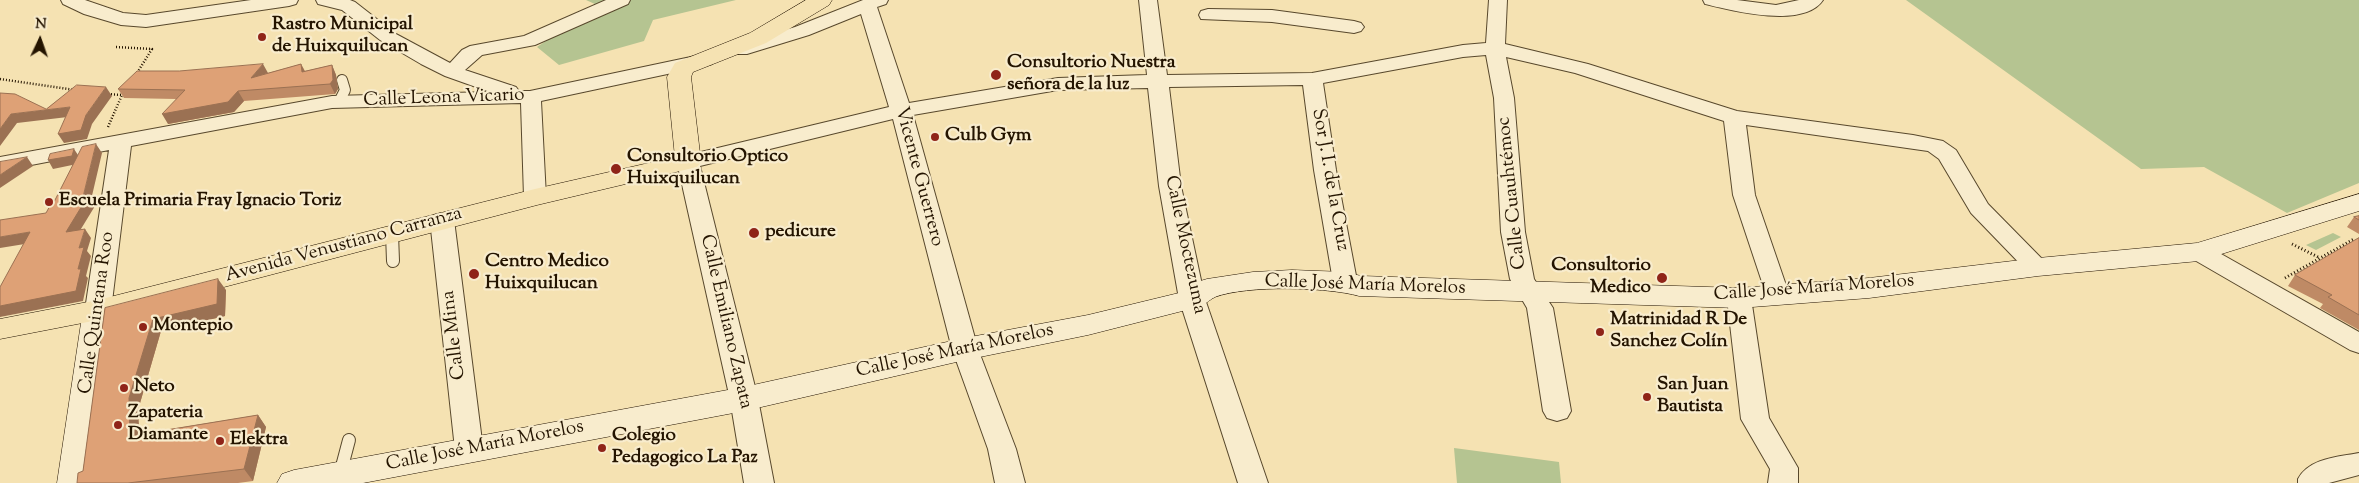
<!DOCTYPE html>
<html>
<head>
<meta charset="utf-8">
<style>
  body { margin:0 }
  #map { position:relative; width:2359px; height:483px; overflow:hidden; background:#f5e2b2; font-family:"Sorts Mill Goudy",serif }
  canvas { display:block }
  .north { position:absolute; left:15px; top:15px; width:50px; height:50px; -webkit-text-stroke:4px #f8eccd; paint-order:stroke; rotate:3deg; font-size:14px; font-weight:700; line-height:20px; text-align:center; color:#241400 }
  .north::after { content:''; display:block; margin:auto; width:18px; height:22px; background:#241400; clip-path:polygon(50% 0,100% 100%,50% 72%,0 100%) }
</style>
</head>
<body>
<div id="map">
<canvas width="2359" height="483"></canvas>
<div class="north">N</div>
</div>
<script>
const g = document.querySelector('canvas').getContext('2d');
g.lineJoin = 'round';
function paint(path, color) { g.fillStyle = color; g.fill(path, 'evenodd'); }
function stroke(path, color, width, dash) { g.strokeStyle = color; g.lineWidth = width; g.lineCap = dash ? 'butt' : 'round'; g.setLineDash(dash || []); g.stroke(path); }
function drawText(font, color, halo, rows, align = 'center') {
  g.font = font + ' "Sorts Mill Goudy",serif'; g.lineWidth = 4.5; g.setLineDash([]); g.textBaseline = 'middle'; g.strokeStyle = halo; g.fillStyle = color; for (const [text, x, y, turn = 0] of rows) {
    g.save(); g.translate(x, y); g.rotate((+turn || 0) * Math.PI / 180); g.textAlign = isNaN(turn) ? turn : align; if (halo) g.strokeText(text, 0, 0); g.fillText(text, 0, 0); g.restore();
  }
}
paint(new Path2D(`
  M586,0H736L653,20L644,41L559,65L537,47L553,36L608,10Z
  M1906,0H2359V183L2287,213L2204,167L2141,169Z
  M2333,233L2341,237L2316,250L2306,245Z
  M1454,448L1559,462L1561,483H1457Z`), '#b5c491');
const serviceFar1 = new Path2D(`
  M339,102L345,90L342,80`);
const service = new Path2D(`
  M392,234L393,261
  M340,474L349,440`);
const minor = new Path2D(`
  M61,0H85L123,13L146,15L251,0H298L296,4L289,6L146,27L121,25L84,14L63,4Z
  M316,0H350L355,2L396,34L450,63L462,50L470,46L524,36L606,0H630L628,4L535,45L482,55L465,70L516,87L519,91H530L705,54L712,56L715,60L712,64L705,66L541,101L546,197L543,202L535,204L527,202L524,197L521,103L332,108L131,146L111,310L107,316L98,319L89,316L85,310L109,150L0,171V157L332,96L490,92L445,76L421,64L380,40L342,10L318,4Z
  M863,0H888L886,4L877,7L909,103L1058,78L1147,75L1139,0H1157L1167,75L1312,73L1463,45L1486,43L1489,0H1507L1505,44L1588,64L1737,111L1913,135L1943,141L1956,150L1988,204L2050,267L2047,273L2038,275L2029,273L1971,213L1939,159L1928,151L1746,125L1755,195L1789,294L1786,300L1777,302L1768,300L1733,195L1724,121L1575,73L1506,57L1514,98L1525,232L1534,279L1553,308L1571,411L1567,418L1557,421L1547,418L1543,411L1527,308L1510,279L1501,232L1494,98L1486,55L1463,57L1323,83L1336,170L1357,281L1354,287L1345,289L1336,287L1333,281L1314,170L1303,85L1169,87L1181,186L1205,299L1268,483H1238L1179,299L1159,186L1148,88L1058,90L913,115L978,349L1016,449L1025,483H995L988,449L952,349L893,119L700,166L758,399L774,483H744L730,399L677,162L680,157L889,107L861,14L809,35L747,54H733L730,50L733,46L795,27Z
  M1703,0H1737L1776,5L1799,0H1823C1804,29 1733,11 1705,4Z
  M1208,9L1272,10L1354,21L1361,23L1364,27L1361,31L1354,33L1272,22L1201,19L1199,15L1201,11Z
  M442,213L450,215L454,220L483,449L479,457L469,460L459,457L455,449L430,220L434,215Z
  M2199,244L2207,246L2359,332V353L2350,350L2191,258L2187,252L2191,246Z
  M1739,290L1748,292L1751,298L1769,418L1798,468V483H1768L1770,469L1741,419L1727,298L1730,292Z
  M2359,453V475L2329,483H2298V479C2309,458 2338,457 2359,453Z`);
const secondary = new Path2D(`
  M2359,194V211L2199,261L2038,276L1869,298L1739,308L1359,296C1327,287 1247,285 1215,297C1211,299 1206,303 1202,306L1088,335L965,360L744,411L363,483H277L282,474L294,470L744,387L965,338L1088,315L1183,292L1197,282L1207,279L1253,272L1292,270L1345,272L1361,276L1739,288L1869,278L2038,258L2197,243Z
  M98,300L108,303L113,310L91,483H57L83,310L88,303Z`);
const primary = new Path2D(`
  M806,0H832L829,5L766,43L693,72L691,77L701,162L697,167L537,205L98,320L0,339V319L98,300L535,189L675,157L667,77L675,63L750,33Z`);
stroke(serviceFar1, '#58482c', 12);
stroke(service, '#58482c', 14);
stroke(minor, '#58482c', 2);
stroke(secondary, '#241400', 1);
stroke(primary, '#241400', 1);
stroke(new Path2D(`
  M116,47L152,49L137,73
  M0,79L75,90
  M108,94L122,95L108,127`), '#241400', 2.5, [1, 2]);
stroke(new Path2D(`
  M2292,244L2320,258
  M2285,278L2354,239`), '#241400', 3, [1, 2.5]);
stroke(serviceFar1, '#f8eccd', 10);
stroke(service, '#f8eccd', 12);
paint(minor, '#f8eccd');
paint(secondary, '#f8eccd');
paint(primary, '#f5e2b2');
paint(new Path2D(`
  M301,64L305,71L332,65L336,75L338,89L335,94L244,101L234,112L168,124L176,99L124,98L118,89L268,73Z
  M2359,216V234L2347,227L2354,217Z
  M2359,238V330L2320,308L2323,304L2288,286L2295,275Z
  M226,290L225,316L161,331L138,410L139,434L258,415L266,427L253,481L238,483H77L83,471L105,308Z`), '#bf8a65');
paint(new Path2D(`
  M263,64L268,73L251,78Z
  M301,64L306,74L302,72Z
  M332,65L336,75L338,89L335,94L330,84Z
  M106,87L112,96L92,124L87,139L64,143L58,134L86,115Z
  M238,91L244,101L234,112L168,124L162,114Z
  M70,107L76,116L17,123L0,146V129L11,114Z
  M96,144L102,153L91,200L95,206L73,242L66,232L83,197Z
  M74,149L80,158L77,164L53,169L48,160Z
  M27,157L33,166L0,188V175Z
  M85,229L91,238L87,251L91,256L86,276L88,278L83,301L0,317V306L78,269L79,248Z
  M30,232L37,242L0,248V237Z
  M218,279L226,290L225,316L161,331L138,410L140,448L130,436L129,398L153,319Z
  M258,415L266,427L253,481L244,469Z`), '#9b7153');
const building = new Path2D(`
  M263,64L251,78L301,64L302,72L332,65L333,80L330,84L238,91L228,102L162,114L185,90L118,89L137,71H179Z
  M77,85L106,87L86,115L81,130L58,134L70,107L11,114L0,129V93L15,94L46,109Z
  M96,144L83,197L88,196L66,232L85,229L79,248L84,247L78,269H81L76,291L0,306V287L30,232L0,237V220L46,213L52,202H54L82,147Z
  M74,149L72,156L48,160L50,154Z
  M27,157L0,175V162Z
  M2359,216V220L2354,217Z
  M2359,238V315L2328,297L2332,295L2295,275Z
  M218,279L217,304L153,319L129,398L130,436L258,415L244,469L128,483H77L78,473L83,471L105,308Z`);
paint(building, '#dea176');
stroke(building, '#9b7153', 1);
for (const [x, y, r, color] of [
  [262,37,5,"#8f2418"],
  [996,75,6,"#8f2418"],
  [935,137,5,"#8f2418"],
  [616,169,6,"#8f2418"],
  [49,202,5,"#8f2418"],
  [754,233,6,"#8f2418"],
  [474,274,6,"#8f2418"],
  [1662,278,6,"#8f2418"],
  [143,327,5,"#8f2418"],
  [1600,332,5,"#8f2418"],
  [124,388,5,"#8f2418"],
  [1647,397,5,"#8f2418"],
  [118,425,5,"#8f2418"],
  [220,441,5,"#8f2418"],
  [602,448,5,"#8f2418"]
]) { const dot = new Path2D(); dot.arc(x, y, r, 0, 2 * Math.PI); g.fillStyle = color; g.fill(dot); stroke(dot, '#f8eccd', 2); }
drawText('bold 19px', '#241400', '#f8eccd', [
  ["Rastro Municipal",272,26],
  ["de Huixquilucan",272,48],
  ["Consultorio Nuestra",1007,64],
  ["señora de la luz",1007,86],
  ["Culb Gym",945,137],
  ["Consultorio Optico",627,158],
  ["Huixquilucan",627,180],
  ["Escuela Primaria Fray Ignacio Toriz",59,202],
  ["pedicure",765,233],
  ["Centro Medico",485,263],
  ["Huixquilucan",485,285],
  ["Consultorio",1651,267,"right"],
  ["Medico",1651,289,"right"],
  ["Matrinidad R De",1610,321],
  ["Sanchez Colín",1610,343],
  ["Montepio",153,327],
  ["San Juan",1657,386],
  ["Bautista",1657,408],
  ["Neto",134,388],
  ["Zapateria",128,414],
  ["Diamante",128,436],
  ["Colegio",612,437],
  ["Pedagogico La Paz",612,459],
  ["Elektra",230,441]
], 'left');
drawText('19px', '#241400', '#f8eccd', [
  ["Calle Leona Vicario",444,99,-2],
  ["Vicente Guerrero",918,177,75],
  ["Sor J. I. de la Cruz",1329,180,80],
  ["Calle Cuauhtémoc",1513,193,-96],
  ["Calle Moctezuma",1184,245,78],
  ["Avenida Venustiano Carranza",344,246,-15],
  ["Calle José María Morelos",1365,286,2],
  ["Calle José María Morelos",1814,289,-4],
  ["Calle Quintana Roo",98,313,-82],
  ["Calle Emiliano Zapata",725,322,77],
  ["Calle Mina",455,335,-97],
  ["Calle José María Morelos",955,352,-12],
  ["Calle José María Morelos",485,447,-11]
]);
</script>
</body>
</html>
